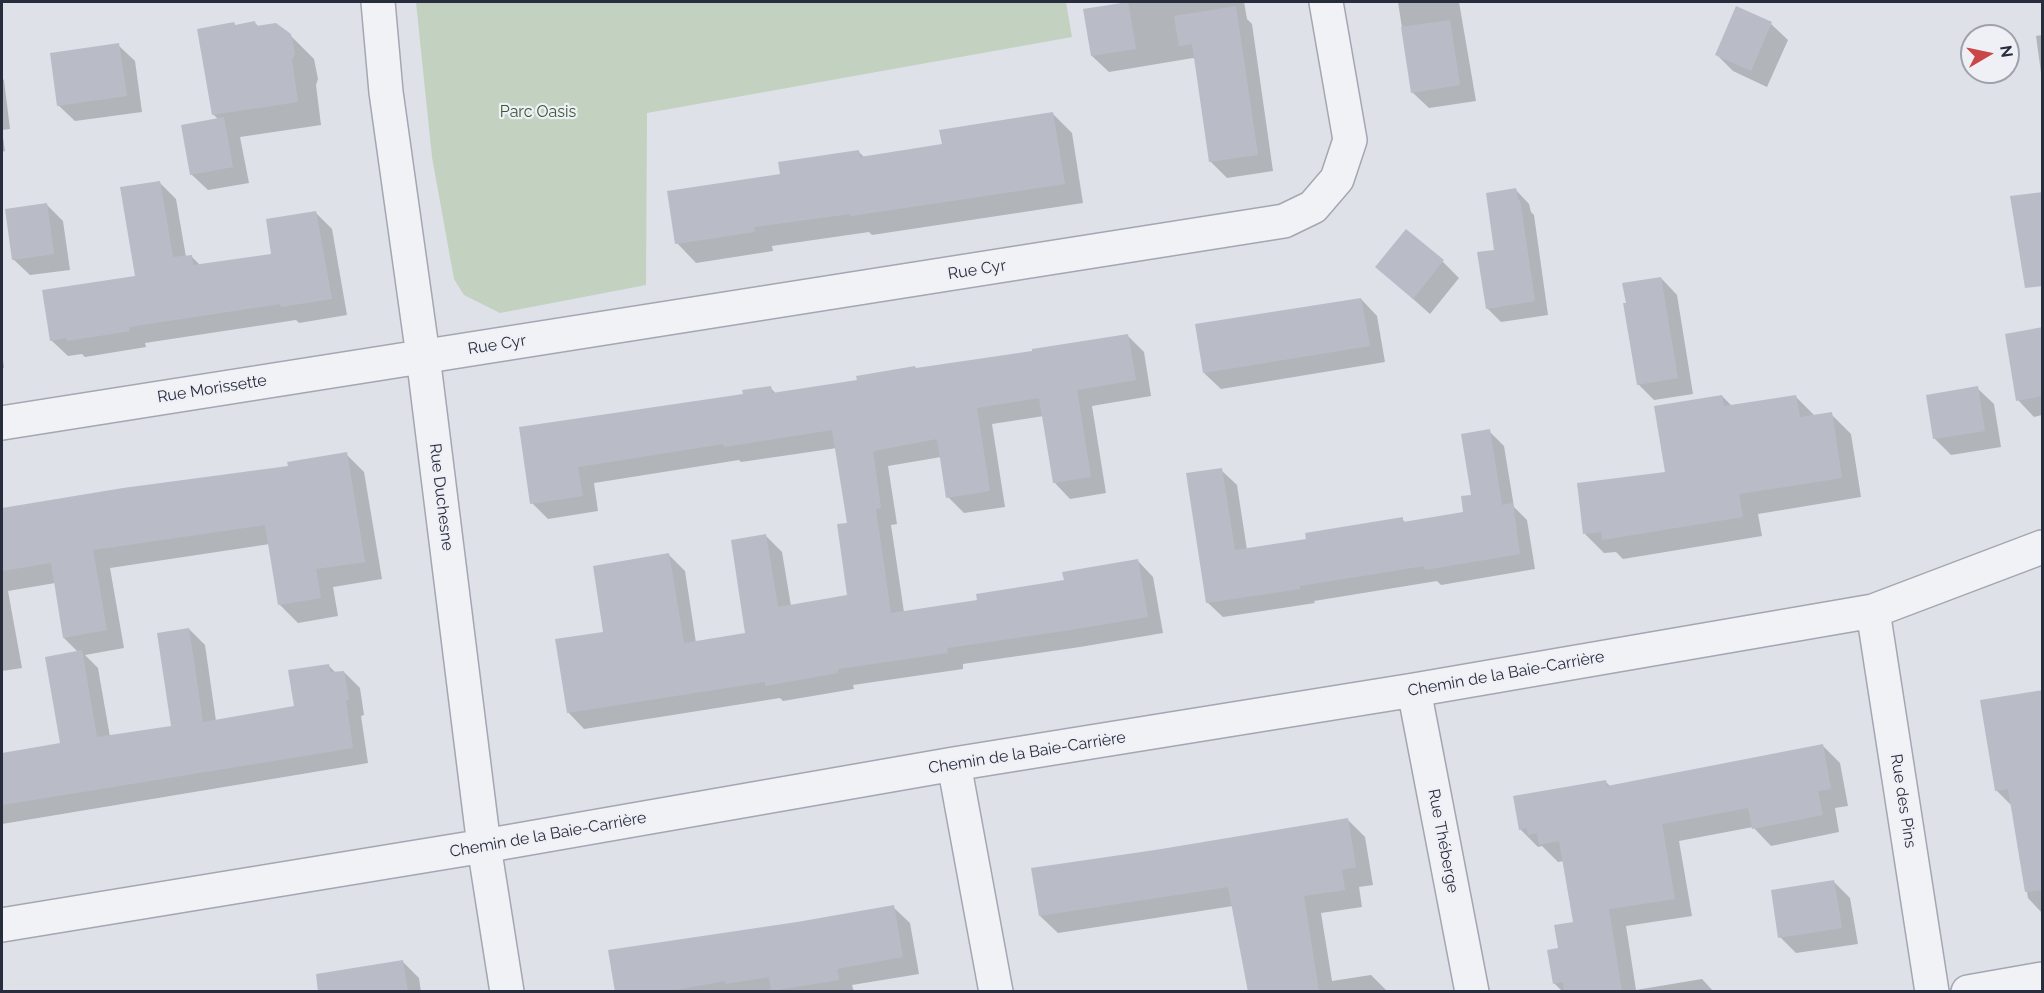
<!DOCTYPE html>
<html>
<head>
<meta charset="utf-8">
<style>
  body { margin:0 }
  #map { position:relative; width:2044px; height:993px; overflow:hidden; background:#dee1e8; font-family:Raleway,sans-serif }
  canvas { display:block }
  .frame { position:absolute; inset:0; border:3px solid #282d3e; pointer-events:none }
  .north { position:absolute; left:1960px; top:24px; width:60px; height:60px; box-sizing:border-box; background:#eef0f5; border:2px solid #9fa2ac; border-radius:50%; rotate:81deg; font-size:16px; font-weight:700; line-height:24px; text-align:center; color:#282d3e }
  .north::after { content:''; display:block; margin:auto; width:21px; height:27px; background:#ca4647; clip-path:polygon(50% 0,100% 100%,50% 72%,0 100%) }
</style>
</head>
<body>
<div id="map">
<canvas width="2044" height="993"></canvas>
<div class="frame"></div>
<div class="north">N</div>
</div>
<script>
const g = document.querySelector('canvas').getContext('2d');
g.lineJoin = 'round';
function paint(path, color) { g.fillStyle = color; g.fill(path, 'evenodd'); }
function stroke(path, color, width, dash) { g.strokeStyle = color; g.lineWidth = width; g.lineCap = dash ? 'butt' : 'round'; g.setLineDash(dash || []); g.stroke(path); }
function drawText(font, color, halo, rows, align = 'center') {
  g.font = font + ' Raleway,sans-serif'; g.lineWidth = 4.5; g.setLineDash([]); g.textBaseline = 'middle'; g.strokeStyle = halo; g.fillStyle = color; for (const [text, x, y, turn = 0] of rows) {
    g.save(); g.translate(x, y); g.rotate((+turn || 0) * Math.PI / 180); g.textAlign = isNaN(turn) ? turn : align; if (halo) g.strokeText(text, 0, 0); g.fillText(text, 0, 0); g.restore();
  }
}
paint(new Path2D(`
  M416,2H1066L1072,37L647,113L646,285L500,313L464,295L454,279L432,157Z`), '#c2d1c0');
paint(new Path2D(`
  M1135,2H1244L1247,19L1252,24L1273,171L1227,178L1210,161L1196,60L1193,58L1109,72L1092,56L1085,10Z
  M1398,2H1459L1476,101L1429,108L1412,92Z
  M254,22L259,27L290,35L314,59L318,79L316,85L321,125L240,137L249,183L208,190L191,174L219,120L213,114L234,23L236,26Z
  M1771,24L1788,40L1767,87L1733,71L1717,55Z
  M2042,35V80L2036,36Z
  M118,45L135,61L142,112L75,121L58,105Z
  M2,78L4,80L10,129L2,130L5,151L2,152Z
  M1053,114L1072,133L1083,203L872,235L869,232L772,246L773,251L696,263L677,243L782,175L859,152L865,158L943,145Z
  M160,183L176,199L186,257L191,256L200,265L273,255L316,213L332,229L347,315L299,323L296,320L145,343L146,347L85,357L82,354L68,356L51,340L136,277Z
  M1516,190L1529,204L1531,212L1534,215L1548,315L1501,322L1487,308L1496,251Z
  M47,205L63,221L70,270L30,275L13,259Z
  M1406,231L1443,262L1459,278L1430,314L1377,267Z
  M1661,278L1677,295L1693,394L1654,400L1638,384Z
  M1361,299L1377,316L1385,362L1221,389L1204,373Z
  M2042,329V415L2034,417L2018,400Z
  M1128,336L1144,352L1151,396L1092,406L1106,493L1070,499L1054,482L1044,416L992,424L1005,507L964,513L948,497L941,457L888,466L897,524L891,525L904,612L978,601L1065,582L1137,560L1153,577L1163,633L1080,647L963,664V669L853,685L854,689L783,701L780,698L584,729L568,712L605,633L669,555L685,571L696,643L747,634L766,536L782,552L791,606L849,596V524L837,448L741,462L739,460L594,483L598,511L548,519L532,503L520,428L744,395L770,387L776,394L859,381L918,370Z
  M2,352L4,368H2Z
  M1977,388L1994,404L2001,447L1951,455L1934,438Z
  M1722,396L1732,406L1795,396L1815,416L1831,414L1851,434L1861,497L1758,514L1762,536L1623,559L1616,552L1604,553L1585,534L1667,473Z
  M1489,431L1504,446L1514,507L1527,520L1535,569L1441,585L1437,581L1314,601L1315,603L1223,617L1207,602L1221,470L1237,485L1247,550L1307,541L1402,519L1406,523L1465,513L1472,496Z
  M346,454L364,472L382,579L333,587L338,616L298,623L280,605L270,544L110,568L124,648L85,655L98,668L110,737L172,727L189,629L205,645L216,721L295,707L328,665L336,673L344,672L360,688L364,715L361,716L368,763L2,824V755L62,745L79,653L64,638L55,583L8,591L22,668L2,671V509L123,490L289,467Z
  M2042,692V913L2028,898L2013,807L1996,790Z
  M1822,745L1840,763L1848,806L1835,808L1839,832L1771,846L1753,827L1679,841L1692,916L1626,926L1636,990L1702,979L1714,992H1563L1554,983L1559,949L1575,923L1564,861L1558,862L1542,846L1538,847L1520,829L1605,781L1611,787Z
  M1347,819L1365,837L1373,885L1359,887L1362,907L1321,913L1332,981L1371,975L1388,992H1249L1233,906L1058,933L1040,916L1155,851Z
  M1834,882L1850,898L1858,944L1796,953L1780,937Z
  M893,907L910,923L919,974L852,985L854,992H616L797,924Z
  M403,962L419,978L421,992H346Z`), '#0003');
paint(new Path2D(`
  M1128,2L1136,49L1091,56L1083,9Z
  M1236,6L1258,155L1209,162L1192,44L1179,46L1174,16Z
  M1736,6L1772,22L1751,71L1715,55Z
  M1450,20L1460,85L1411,93L1401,27Z
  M255,21L256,26L276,23L291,34L295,54L292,60L298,102L212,115L197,29L234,22L235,25Z
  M119,43L127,96L57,106L50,53Z
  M1053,112L1065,184L851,216L850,214L754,227L755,232L675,244L667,191L780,174L778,162L859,150L860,157L942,144L939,130Z
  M224,117L233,167L190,175L181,125Z
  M160,181L173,257L192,255L193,265L271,254L266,219L316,211L332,299L281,307L280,304L129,327L130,331L67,341L66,338L50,341L42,290L135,276L120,187Z
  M1516,188L1518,200H1520L1535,301L1486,309L1477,252L1494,250L1486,193Z
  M2043,192V286L2025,288L2010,196Z
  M47,203L54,254L12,260L5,209Z
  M1406,229L1444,260L1413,299L1375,267Z
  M1661,277L1678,378L1637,385L1623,303H1626L1622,283Z
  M1361,298L1370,346L1203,373L1195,324Z
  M2043,327V396L2016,401L2005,334Z
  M1128,334L1136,380L1077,390L1091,477L1053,483L1039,398L977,408L990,491L946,498L937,439L873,451L881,508L876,509L891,613L977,600L976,594L1064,580L1062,572L1138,559L1148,617L1064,631L947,648L948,653L838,669V673L765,686V682L567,713L555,639L603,632L593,566L669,553L684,643L745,633L731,540L766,534L778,607L847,595L837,524L847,523L832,430L724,447L723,444L578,467L583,496L530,504L519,427L743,394L742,390L771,386L772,393L857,380L856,376L915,366L916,368L1032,351V349Z
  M1978,386L1985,431L1933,439L1926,395Z
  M1722,395L1724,406L1796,395L1800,417L1832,412L1842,478L1739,494L1743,517L1602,540L1601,532L1583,534L1577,483L1665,472L1654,406Z
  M1490,429L1502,505L1513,503L1520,554L1425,570L1424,566L1300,586V589L1206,603L1186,473L1222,468L1235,550L1306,539L1305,533L1403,517V522L1463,512L1461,496L1471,495L1461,434Z
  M347,452L365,562L316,569L321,598L278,605L265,525L93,550L107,630L63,638L51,563L2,571V508L123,488L288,466L287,462Z
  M189,628L203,722L294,706L288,670L329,664L330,672L344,671L349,700H346L353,748L2,805V753L60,743L45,657L82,650L97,737L171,726L157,633Z
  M2043,690V890L2025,892L2008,789L1995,791L1980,700Z
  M1823,744L1831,789L1818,791L1823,815L1752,829L1748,808L1662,824L1675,899L1609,909L1622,992H1564L1563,982L1553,984L1547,950L1558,948L1554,925L1573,922L1559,841L1539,845L1537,833L1528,835L1527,828L1519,830L1513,796L1606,780L1607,786Z
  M1348,818L1356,867L1342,870L1345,890L1304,896L1319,992H1248L1228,887L1039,916L1031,868L1155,850Z
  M1834,880L1842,928L1778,938L1771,890Z
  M894,905L903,957L837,969L839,980L771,991L769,977L725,984V981L665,992H615L608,950L797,922Z
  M403,960L408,992H318L316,974Z`), '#b9bcc7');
const minor = new Path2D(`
  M378,2L386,92L423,356L484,846L507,992
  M2,423L1284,221L1313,207L1337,179L1350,140L1326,2
  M1873,611L1932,992
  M1414,690L1472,992
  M954,764L996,992
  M2,925L484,846L954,764L1414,690L1873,611L2042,547
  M1968,992L2042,979`);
stroke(minor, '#a4a7b2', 36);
stroke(minor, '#f1f2f6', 33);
drawText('16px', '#375936', '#eef0f5', [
  ["Parc Oasis",538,112]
]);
drawText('16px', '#282d3e', '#eef0f5', [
  ["Rue Cyr",977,270,-9],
  ["Rue Cyr",497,345,-9],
  ["Rue Morissette",212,389,-9],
  ["Rue Duchesne",441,497,83],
  ["Chemin de la Baie-Carrière",1506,674,-10],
  ["Chemin de la Baie-Carrière",1027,753,-9],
  ["Rue des Pins",1903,801,81],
  ["Chemin de la Baie-Carrière",548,835,-10],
  ["Rue Théberge",1443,841,79]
]);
</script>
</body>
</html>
